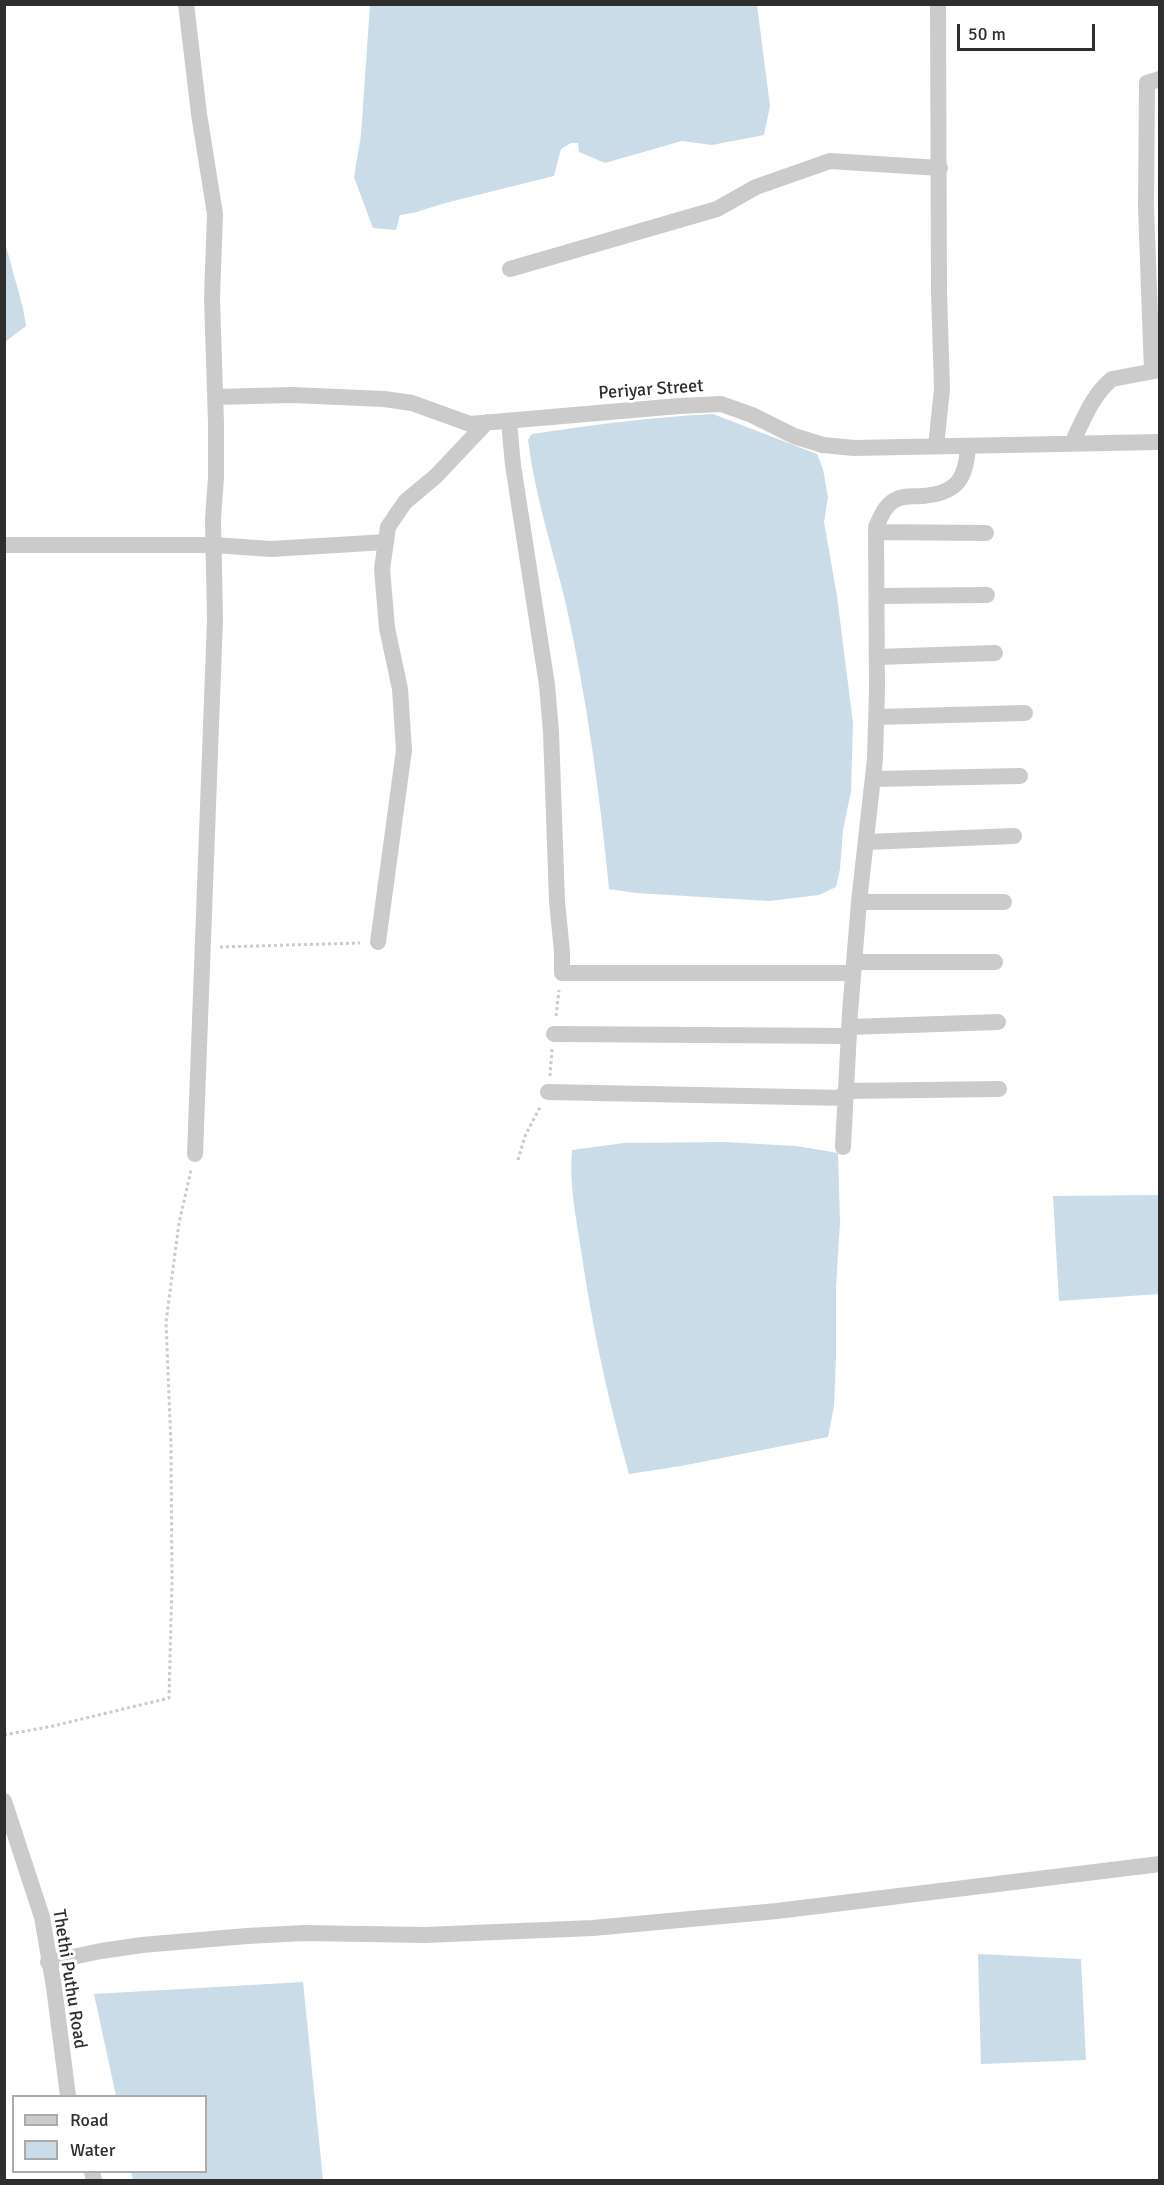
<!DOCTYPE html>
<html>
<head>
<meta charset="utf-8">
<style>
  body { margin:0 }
  #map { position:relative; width:1164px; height:2185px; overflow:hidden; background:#fff; font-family:Signika,sans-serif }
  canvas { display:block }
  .frame { position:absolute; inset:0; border:6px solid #2e2e2e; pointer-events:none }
  .legend { position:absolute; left:12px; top:2095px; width:195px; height:78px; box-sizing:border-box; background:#fff; border:2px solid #ababab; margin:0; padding:8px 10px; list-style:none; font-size:18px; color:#2e2e2e }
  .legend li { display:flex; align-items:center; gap:12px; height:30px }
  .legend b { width:30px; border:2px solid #ababab }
  .scale { position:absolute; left:957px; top:24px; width:138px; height:27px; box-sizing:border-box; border:3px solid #2e2e2e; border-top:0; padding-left:8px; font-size:18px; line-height:21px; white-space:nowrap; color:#2e2e2e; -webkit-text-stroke:4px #fff; paint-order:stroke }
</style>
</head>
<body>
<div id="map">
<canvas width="1164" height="2185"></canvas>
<div class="frame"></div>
<ul class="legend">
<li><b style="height:8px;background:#cbcbcb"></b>Road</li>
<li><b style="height:16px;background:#cadce8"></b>Water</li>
</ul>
<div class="scale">50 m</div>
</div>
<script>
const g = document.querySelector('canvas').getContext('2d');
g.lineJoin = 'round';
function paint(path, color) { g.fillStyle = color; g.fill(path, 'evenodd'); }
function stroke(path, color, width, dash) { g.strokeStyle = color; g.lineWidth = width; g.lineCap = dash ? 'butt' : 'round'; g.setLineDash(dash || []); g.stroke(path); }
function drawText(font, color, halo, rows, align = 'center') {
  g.font = font + ' Signika,sans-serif'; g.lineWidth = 6; g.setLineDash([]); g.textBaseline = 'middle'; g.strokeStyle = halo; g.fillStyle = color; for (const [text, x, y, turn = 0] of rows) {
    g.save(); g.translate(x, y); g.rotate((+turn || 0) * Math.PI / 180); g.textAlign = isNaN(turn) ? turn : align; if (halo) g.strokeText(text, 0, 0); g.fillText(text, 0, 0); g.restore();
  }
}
paint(new Path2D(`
  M370,5H757L770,106L764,135L712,145L682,141L605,163L579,152L578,143H571L561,149L554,176L449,202L413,213L400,215L396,230L373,228L354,177L361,135Z
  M4,239L23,308L26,326L5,342Z
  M713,414L817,454L823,469L828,497L824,522L837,596L853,723L851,791L843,830L840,869L836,887L819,895L769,901L636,893L609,889C600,795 587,701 567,609C554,552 535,498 528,440L532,434C592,425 652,417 713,414Z
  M724,1142L796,1146L838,1153L840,1222L836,1288V1358L834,1406L828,1437L681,1466L629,1474C608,1400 592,1326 581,1250C576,1217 569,1184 572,1150L624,1143Z
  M1159,1195V1294L1059,1301L1053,1196Z
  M978,1954L1081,1959L1086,2060L981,2064Z
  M303,1982L323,2180H133L131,2172H206V2096H116L94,1994Z`), '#cadce8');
stroke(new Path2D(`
  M220,947L360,943
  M556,1016L559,990
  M550,1076L552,1049
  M518,1160L525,1136L540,1107
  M4,1735L53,1726L169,1698L172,1581L171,1446L166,1322L179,1223L191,1170`), '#cbcbcb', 3, [3, 3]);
stroke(new Path2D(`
  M186,4L199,114L215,214L212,298L216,423V477L213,519L215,619L195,1154
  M510,269L717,209L756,187L830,161L940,168
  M1152,371L1146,207L1147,83L1160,79
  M215,397L292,395L384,399L412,403L470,424L679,406L721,404L752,415L794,436L823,445L854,448L1160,442
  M509,422L513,465L547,685L551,732L557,901L562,952V973H853
  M1072,443C1083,421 1092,395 1112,379L1160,370
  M936,446L942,389L939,292L938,4
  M876,532L986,533
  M4,545H214L271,549L386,542
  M877,596L987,595
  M877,657L995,653
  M877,717L1025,713
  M873,779L1020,776
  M866,842L1014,836
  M859,902H1004
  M378,942L404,750L400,689L387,628L382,569L388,527L405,502L436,476L487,422
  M854,962H995
  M849,1027L998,1022
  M554,1034L848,1036
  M845,1091L999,1089
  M548,1092L845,1098
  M843,1147L850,1013L859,902L875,759L877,688L876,527C881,517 884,506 895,500C903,495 913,497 923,496C957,493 966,479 968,447
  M4,1801L42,1917L54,1987L68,2096
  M48,1962L101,1951L142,1945L247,1936L304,1933L425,1935L593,1928L777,1911L1160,1864
  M92,2172L94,2180`), '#cbcbcb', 16);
drawText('18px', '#2e2e2e', '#fff', [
  ["Periyar Street",651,390,-4],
  ["Thethi Puthu Road",69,1979,81]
]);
</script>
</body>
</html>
